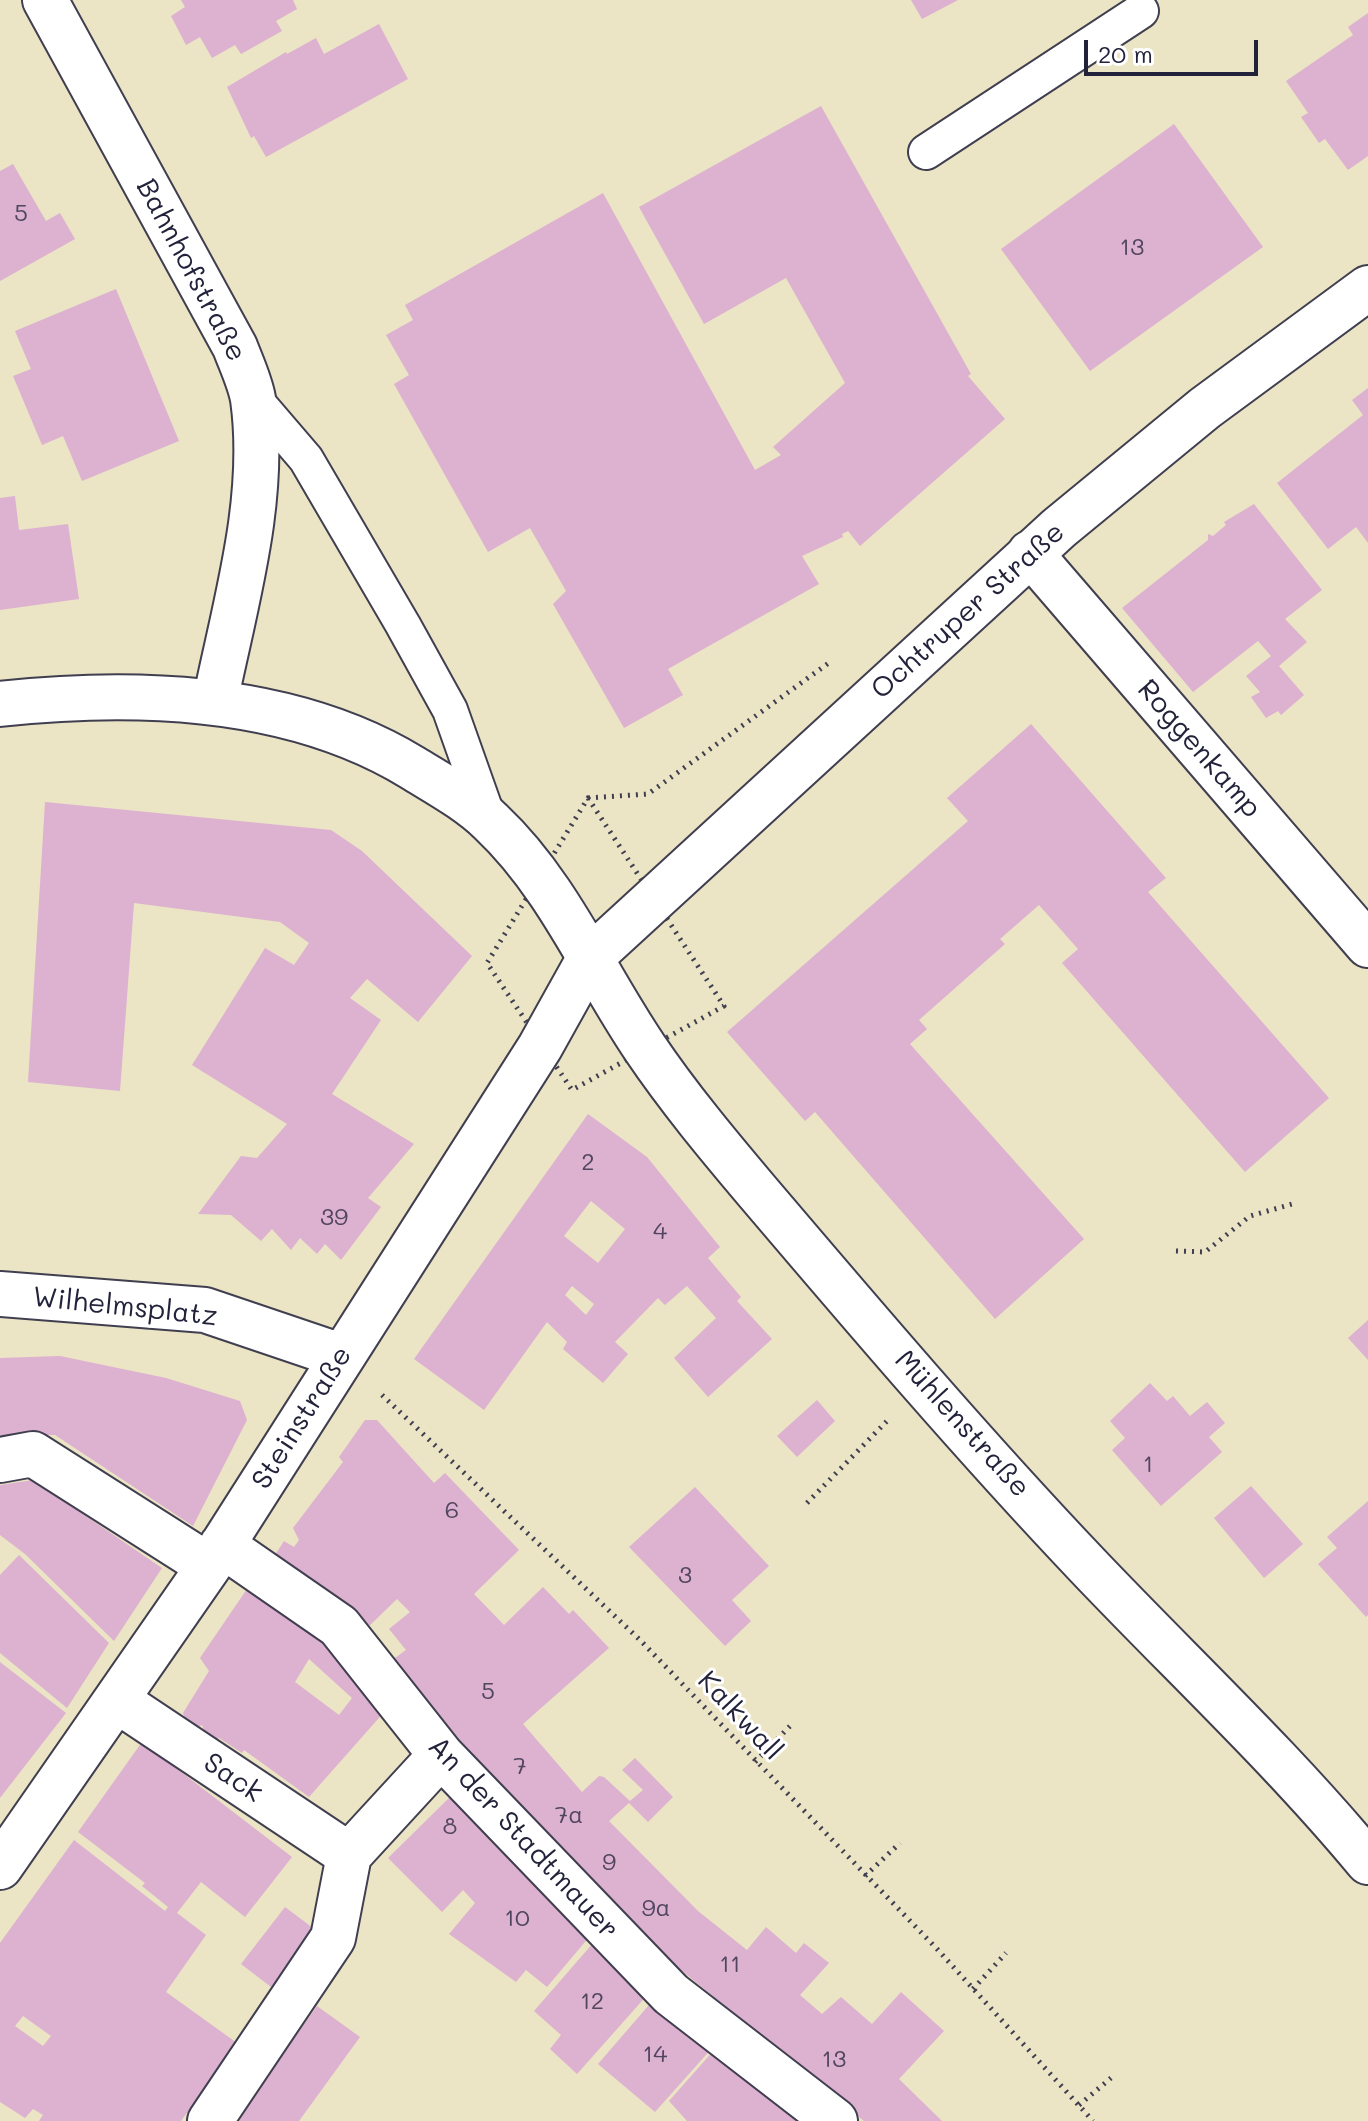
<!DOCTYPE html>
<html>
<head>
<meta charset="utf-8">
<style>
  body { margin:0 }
  #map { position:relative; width:1368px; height:2121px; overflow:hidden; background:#ebe4c5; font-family:Mali,sans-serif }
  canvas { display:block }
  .scale { position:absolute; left:1084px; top:40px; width:174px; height:36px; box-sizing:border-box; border:4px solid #22223b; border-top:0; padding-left:10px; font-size:24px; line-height:28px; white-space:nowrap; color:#22223b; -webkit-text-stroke:6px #fff; paint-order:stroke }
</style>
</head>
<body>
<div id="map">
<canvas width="1368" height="2121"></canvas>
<div class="scale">20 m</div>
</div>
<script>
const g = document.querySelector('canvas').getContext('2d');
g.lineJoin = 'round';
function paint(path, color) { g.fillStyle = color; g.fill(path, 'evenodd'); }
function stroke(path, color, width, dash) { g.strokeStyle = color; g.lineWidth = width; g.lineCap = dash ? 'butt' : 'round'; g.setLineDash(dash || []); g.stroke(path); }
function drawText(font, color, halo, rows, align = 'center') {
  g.font = font + ' Mali,sans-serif'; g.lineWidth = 6; g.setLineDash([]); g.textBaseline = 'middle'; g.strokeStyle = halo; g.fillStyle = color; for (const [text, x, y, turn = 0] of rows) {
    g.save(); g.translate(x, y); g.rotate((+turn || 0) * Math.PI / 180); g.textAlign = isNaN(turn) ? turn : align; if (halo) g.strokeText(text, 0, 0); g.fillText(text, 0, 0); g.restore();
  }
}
paint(new Path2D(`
  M181,0H293L297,9L276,21L282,31L241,54L235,45L212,58L200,37L186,45L171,16L185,7Z
  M911,0H958L922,19Z
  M1368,13V156L1348,170L1325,139L1319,143L1301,117L1308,113L1286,81L1353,35L1348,27Z
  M379,24L408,79L266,157L254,136L251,138L227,87L286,52L287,54L316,38L324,54Z
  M821,106L971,374L968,376L1005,419L860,546L848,531L842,534L843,537L802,556L819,584L668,669L683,695L624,728L553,604L566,591L530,528L488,552L394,384L409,375L386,335L413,320L405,305L603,193L755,470L781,455L773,447L845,383L786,278L704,324L639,207Z
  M1174,124L1263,247L1090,371L1001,249Z
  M13,164L46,221L60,213L75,239L0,281V171Z
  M116,289L179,441L82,481L63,436L42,445L13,376L31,369L15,331Z
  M1368,388V543L1356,527L1328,549L1277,483L1363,415L1352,400Z
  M15,496L19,530L68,524L79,599L0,610V498Z
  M1254,504L1322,590L1285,619L1307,642L1279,666L1304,695L1281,715L1278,711L1266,718L1251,697L1260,692L1246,676L1271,656L1258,641L1193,692L1122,608L1208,540V534L1213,536L1226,525L1224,522Z
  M1031,724L1166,878L1148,892L1329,1098L1245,1172L1062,963L1078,949L1039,905L1000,939L1005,944L919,1020L927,1029L910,1044L1084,1239L995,1319L815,1112L805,1121L727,1032L968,821L947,798Z
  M45,802L331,830L362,851L472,956L418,1022L367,979L350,998L381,1020L332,1094L414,1144L368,1198L381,1207L341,1260L325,1244L317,1254L300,1238L291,1250L272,1229L261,1241L231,1215L198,1214L241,1156L257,1158L287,1124L192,1065L265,948L294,965L309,943L280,922L134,903L120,1091L28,1082Z
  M588,1114L647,1157L720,1247L708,1258L741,1297L737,1301L772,1339L708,1397L674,1358L716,1318L687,1286L665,1305L658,1298L615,1342L628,1354L603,1383L563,1349L567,1342L547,1322L484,1410L414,1359ZM591,1201L625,1229L598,1263L564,1236ZM572,1286L594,1304L586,1315L565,1295Z
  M1368,1320V1360L1348,1338Z
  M60,1356L166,1378L240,1401L247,1420L193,1526L55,1435H0V1358Z
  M1150,1383L1167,1401L1173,1396L1190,1416L1207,1402L1225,1423L1209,1437L1222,1452L1161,1506L1112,1450L1125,1438L1110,1421Z
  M817,1400L835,1421L797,1457L777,1436Z
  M365,1420H377L434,1483L445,1473L519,1550L474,1594L504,1625L543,1587L569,1614L573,1610L609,1648L523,1724L582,1792L599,1776L604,1777L630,1801L643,1790L622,1770L635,1758L673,1797L648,1822L629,1803L609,1821L698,1911L747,1950L766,1927L796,1953L804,1943L829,1963L800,1995L822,2014L841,1997L872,2024L901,1992L944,2031L899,2079L942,2121H864L663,1955L476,1764L392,1660L406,1650L389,1629L410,1612L397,1599L364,1631L275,1555L284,1541L294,1547L299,1540L293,1528L343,1462L339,1457Z
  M33,1480L162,1568L114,1641L25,1554L0,1535V1485Z
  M1251,1486L1303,1544L1264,1578L1214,1518Z
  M695,1487L769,1566L732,1600L751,1621L725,1646L629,1547Z
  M1368,1501V1615L1366,1617L1318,1564L1337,1548L1327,1537Z
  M19,1555L109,1643L67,1708L0,1653V1575Z
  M251,1583L327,1634L393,1702L309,1797L244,1750L242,1753L219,1738L215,1740L205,1733L202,1725L197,1727L186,1720L183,1713L209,1671L200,1658ZM309,1659L352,1698L339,1715L295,1682Z
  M0,1662L66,1713L0,1798Z
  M142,1742L292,1857L245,1917L201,1882L177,1913L206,1935L166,1992L237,2043L181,2121H39L43,2115L33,2109L25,2118L0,2102V1943L74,1840L165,1911L168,1907L142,1886L145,1883L78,1832ZM23,2016L51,2036L43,2046L15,2026Z
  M450,1797L590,1936L547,1987L526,1970L516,1982L449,1934L475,1903L463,1890L442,1912L388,1858Z
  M285,1907L317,1931L275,1990L241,1964Z
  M594,1942L649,1993L577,2074L550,2049L561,2035L534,2011Z
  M655,1998L713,2047L655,2112L598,2064Z
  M317,2006L360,2037L299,2121H235Z
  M715,2049L797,2121H687L669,2101Z`), '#ddb1d0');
const lane = new Path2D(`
  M926,152L1141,11
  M252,396L306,459L403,625L450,710L489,820`);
const street = new Path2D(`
  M45,0L235,347C241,363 250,382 253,399C267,500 235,604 215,702
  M1030,553L1368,945
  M0,1294L205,1310L341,1356
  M0,1460L33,1454L209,1566
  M222,1545L339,1626L441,1755L671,1994L835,2121
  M118,1701L349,1855
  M0,1867L209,1566L540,1047L589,959
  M210,2121L333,1938L349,1855L441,1755`);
const secondary = new Path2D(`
  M0,704C138,689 292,694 413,768C439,784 470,801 491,822C558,885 594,973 645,1048C678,1097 718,1145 756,1190C864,1317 973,1445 1088,1566C1183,1666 1280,1756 1368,1862
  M589,959L1059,528L1205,408L1368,288`);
stroke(lane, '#403f50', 38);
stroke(street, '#403f50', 48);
stroke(secondary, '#403f50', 48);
stroke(new Path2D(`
  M588,798L724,1006L572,1090L487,963Z
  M588,798L648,794L830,662
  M1176,1251L1205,1252L1250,1216L1292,1204
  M382,1395L641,1641L938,1950L1093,2121
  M807,1503L887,1421
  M755,1762L791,1725
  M865,1876L900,1843
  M973,1989L1006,1953
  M1079,2105L1111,2078`), '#403f50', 5, [2, 6]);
stroke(lane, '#fff', 34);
stroke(street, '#fff', 44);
stroke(secondary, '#fff', 44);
drawText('24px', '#514660', null, [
  ["5",21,214],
  ["13",1132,248],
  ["2",588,1163],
  ["39",334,1218],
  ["4",660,1232],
  ["1",1148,1465],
  ["6",452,1511],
  ["3",685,1576],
  ["5",488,1692],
  ["7",520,1767],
  ["7a",569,1816],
  ["8",450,1827],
  ["9",609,1863],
  ["9a",656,1909],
  ["10",517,1919],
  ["11",730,1965],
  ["12",592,2002],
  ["14",655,2055],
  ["13",834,2060]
]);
drawText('28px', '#22223b', '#fff', [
  ["Bahnhofstraße",191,270,62],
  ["Ochtruper Straße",968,611,-42],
  ["Roggenkamp",1199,749,49],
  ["Wilhelmsplatz",125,1307,6],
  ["Steinstraße",302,1418,-58],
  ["Mühlenstraße",962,1424,48],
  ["Kalkwall",740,1716,47],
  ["Sack",233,1778,34],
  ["An der Stadtmauer",523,1838,47]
]);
</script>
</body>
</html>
